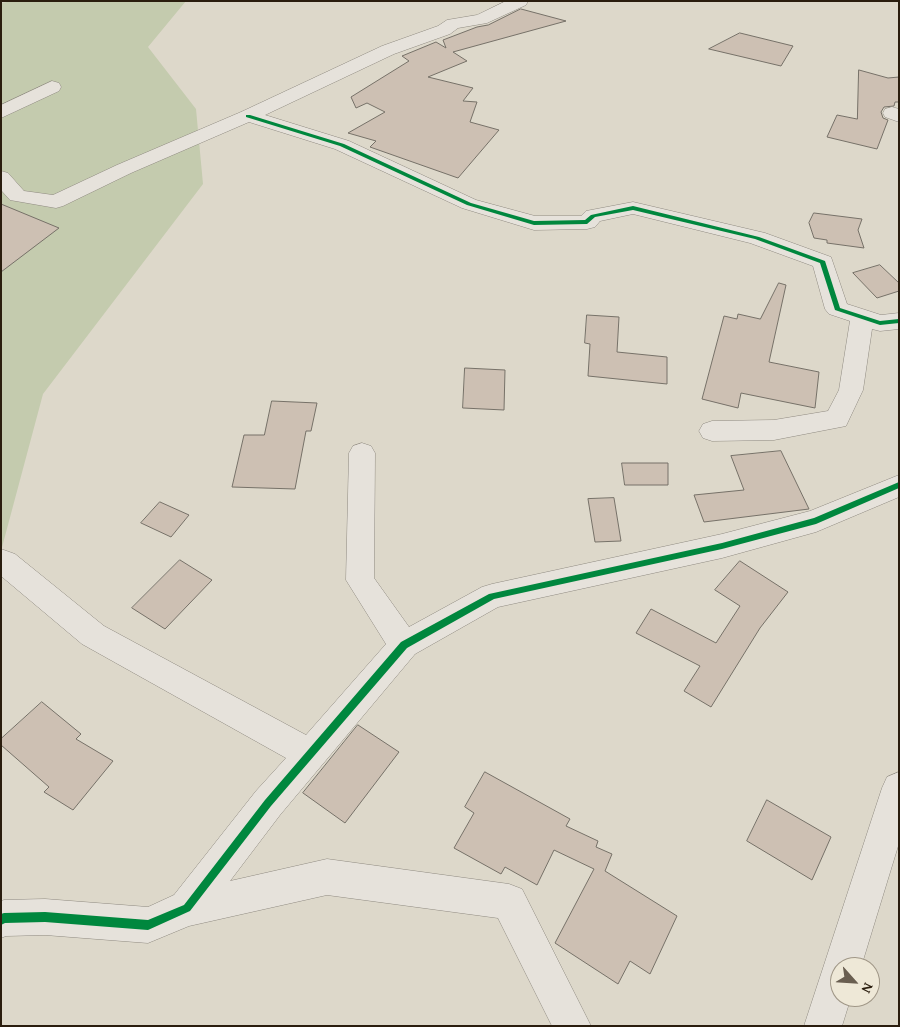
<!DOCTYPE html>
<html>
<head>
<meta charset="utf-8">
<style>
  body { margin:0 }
  #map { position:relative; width:900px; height:1027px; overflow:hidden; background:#ddd8ca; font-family:"Gentium Book Plus",serif }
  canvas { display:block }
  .frame { position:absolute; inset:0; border:2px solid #2a1d0e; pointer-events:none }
  .north { position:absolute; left:830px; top:957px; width:50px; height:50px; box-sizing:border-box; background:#eee8d7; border:1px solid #a09787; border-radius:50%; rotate:116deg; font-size:14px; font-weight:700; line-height:20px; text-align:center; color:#2a1d0e }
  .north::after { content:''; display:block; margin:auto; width:18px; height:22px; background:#695e50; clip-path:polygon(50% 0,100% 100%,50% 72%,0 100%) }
</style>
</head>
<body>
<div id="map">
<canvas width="900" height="1027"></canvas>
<div class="frame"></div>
<div class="north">N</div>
</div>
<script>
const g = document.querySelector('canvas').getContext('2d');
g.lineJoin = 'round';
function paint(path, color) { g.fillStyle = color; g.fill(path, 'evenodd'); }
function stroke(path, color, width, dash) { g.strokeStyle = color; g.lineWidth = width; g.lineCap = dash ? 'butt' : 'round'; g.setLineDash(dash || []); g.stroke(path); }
paint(new Path2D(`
  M13,1H186L148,47L196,109L203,184L43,394L1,551V3Z`), '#c4cbae');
const building = new Path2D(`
  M521,9L566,21L453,52L467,61L428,77L473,88L463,101L477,102L470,122L499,130L458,178L370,147L376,141L348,133L385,112L367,103L356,108L351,97L409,61L402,56L436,42L446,48L443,40L477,27L488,25Z
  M740,33L793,46L781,66L709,49Z
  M859,70L888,78L899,77V102H895L894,106L884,107L881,112L883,118L888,120L877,149L827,137L837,115L857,119Z
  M1,204L59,228L1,272Z
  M814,213L862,219L858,230L864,248L827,243V240L814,238L809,223Z
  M880,265L899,283V291L877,298L853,273Z
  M779,283L786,285L769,362L819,372L815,408L741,393L738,408L702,399L724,316L737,319L738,314L760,319Z
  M587,315L619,317L617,352L667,357V384L588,376L590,344L585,343Z
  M465,368L505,370L504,410L463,408Z
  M272,401L317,403L311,431H306L295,489L232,487L244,435H264Z
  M781,451L809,509L704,522L694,495L744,490L731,456Z
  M622,463H668V485H625Z
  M614,498L621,541L595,542L588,499Z
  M160,502L189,515L171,537L141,523Z
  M180,560L212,580L165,629L132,608Z
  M740,561L788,592L760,628L711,707L684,691L700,666L636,633L651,609L716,643L740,606L715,590Z
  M42,702L81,734L76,739L113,761L73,810L44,792L49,787L1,745V739Z
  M358,725L399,752L345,823L303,793Z
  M485,772L570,819L566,826L598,841L596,847L612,854L605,871L677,916L650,974L630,961L618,984L555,943L594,869L554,850L537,885L505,867L501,874L454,848L474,813L465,807Z
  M767,800L831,837L812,880L747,841Z`);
paint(building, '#cdc0b3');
stroke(building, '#767168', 1);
const minor = new Path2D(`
  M506,1H528L526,5L487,23L458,28L450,34L394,54L265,115L349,141L476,200L535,216H581L586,211L633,202L765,233L831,257L847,304L881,315L899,313V329L880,331L872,329L863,390L846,426L774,440L712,441L703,438L699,431L703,424L712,421L774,420L828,411L839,390L850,321L829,314L825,309L813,266L750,243L633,214L600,221L595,227L587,229L534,230L462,208L335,149L249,122L131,173L63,206L56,208L10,200L1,190V171L8,173L24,191L53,195L117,165L241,112L382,46L438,26L447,20L477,15Z
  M52,81L59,83L61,87L59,91L1,118V105Z
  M892,107L899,109V122L885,117L883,113L885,109Z
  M362,443L371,446L375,453L374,578L409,627L482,587L492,584L722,534L810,511L899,475V497L816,532L722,558L498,607L415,654L280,815L230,881L327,859L509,884L522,889L591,1026H552L498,918L327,895L189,926L148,943L45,935L6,936L1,938V901L4,900L45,899L148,907L174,895L256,791L286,758L82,644L1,576V549L15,554L104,626L306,735L386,644L346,580L349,453L353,446Z
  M899,772V843L861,967H840V997H851L842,1026H804L882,788L887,777Z`);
stroke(minor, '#8f8a81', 1);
paint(minor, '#e6e2db');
paint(new Path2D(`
  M246,115H250L344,144L471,203L534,221L585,220L591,215L633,206L759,237L825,261L840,308L880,321L899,319V323L880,325L835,310L820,263L755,239L633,210L595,217L587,224L534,225L467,205L340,146L246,117Z
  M899,482V488L816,524L722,549L494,599L407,648L271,806L190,911L148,930L45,922L5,923L1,925V914L4,913L45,912L148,920L184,905L265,800L401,642L489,594L722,543L814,518Z`), '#00873e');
</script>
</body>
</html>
